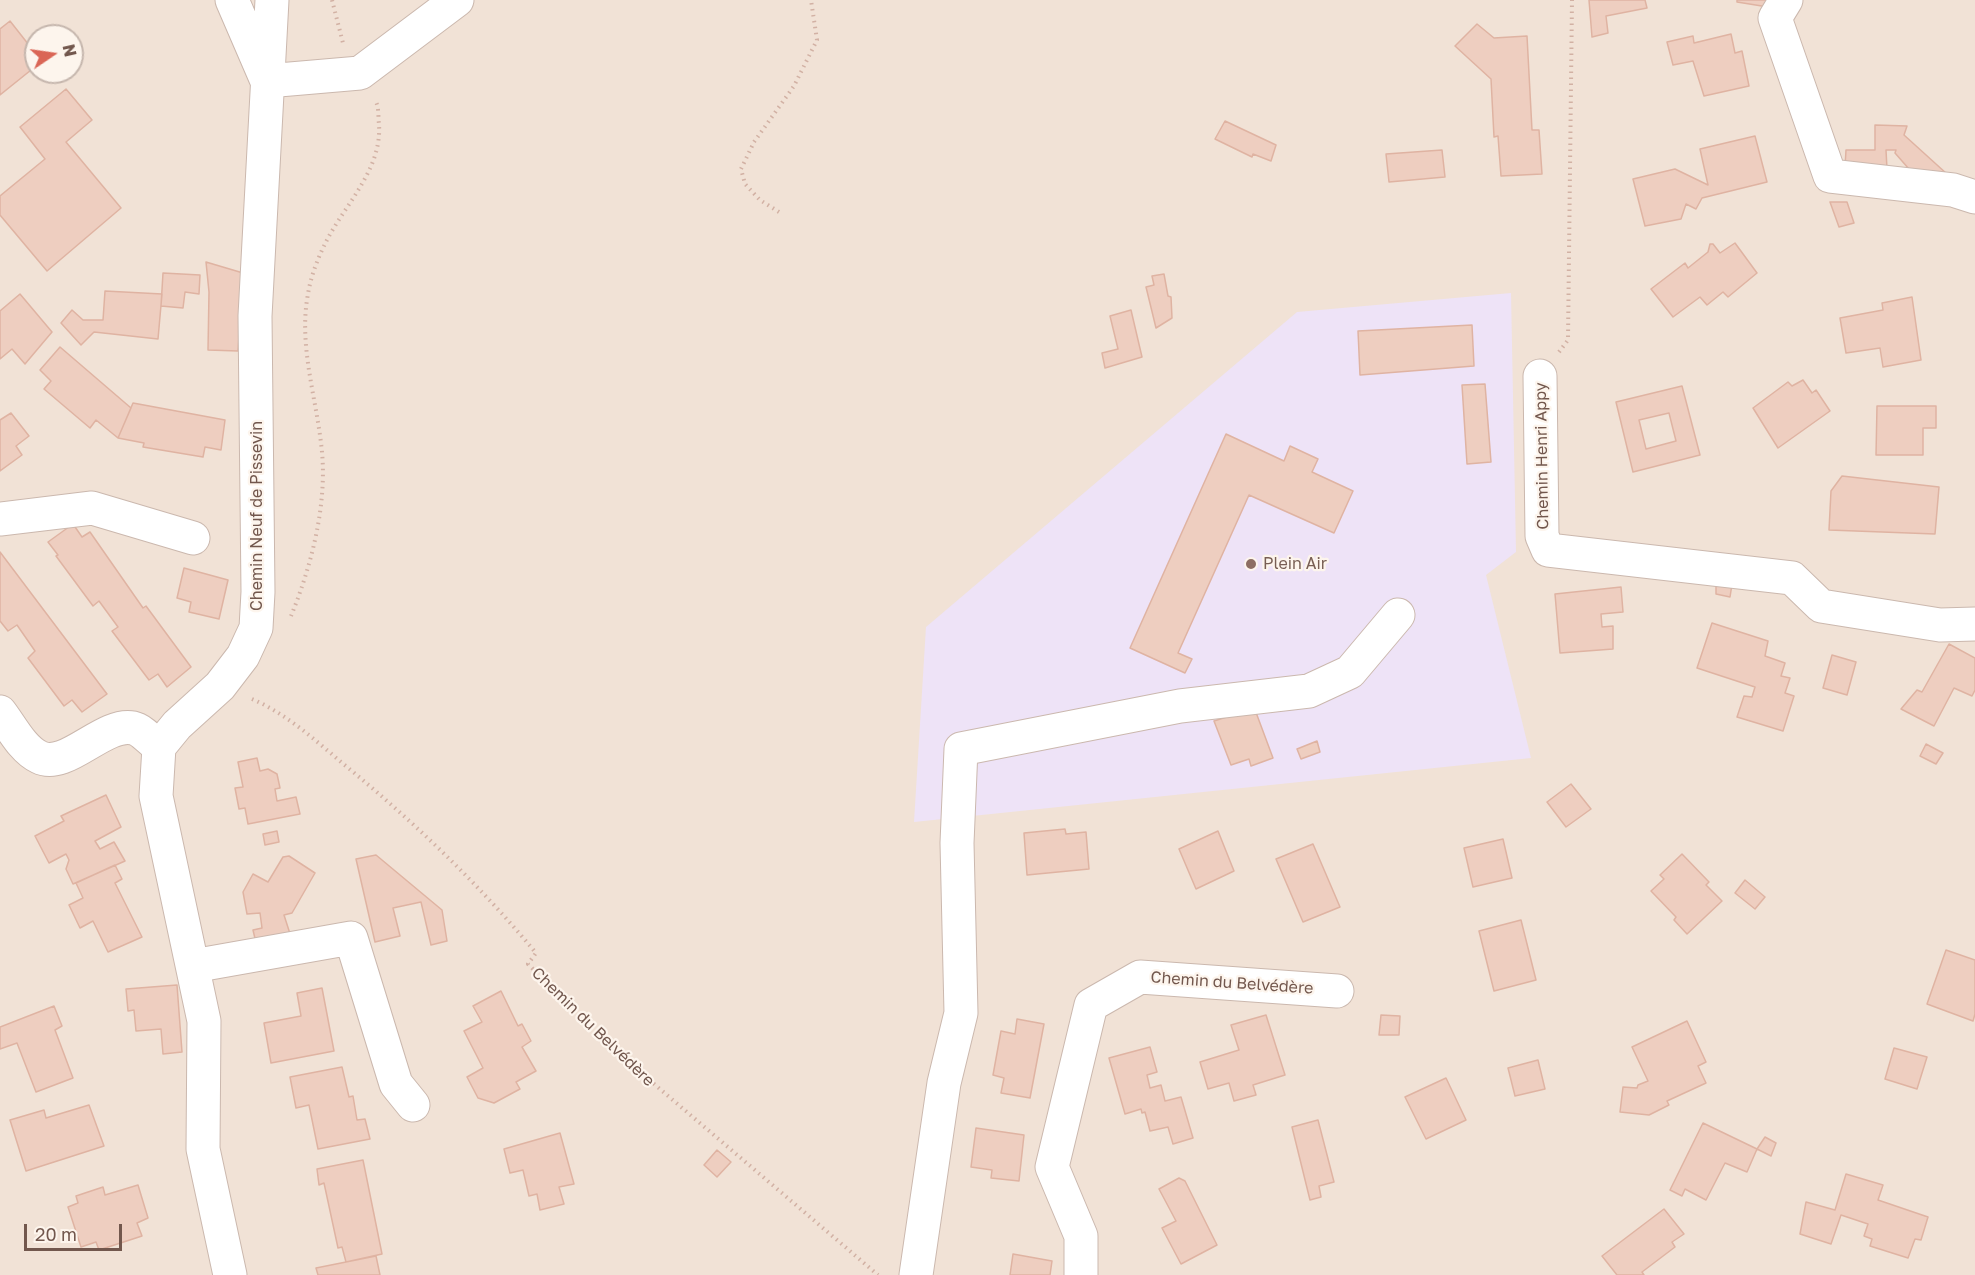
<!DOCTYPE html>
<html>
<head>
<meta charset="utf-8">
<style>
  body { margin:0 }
  #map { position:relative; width:1975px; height:1275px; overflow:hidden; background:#faf1e7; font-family:"Golos Text",sans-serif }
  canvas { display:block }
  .north { position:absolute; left:24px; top:24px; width:60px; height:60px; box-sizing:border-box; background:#fdf5ed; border:2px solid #c5b6ad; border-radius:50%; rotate:77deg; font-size:16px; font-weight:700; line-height:24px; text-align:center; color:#72574d }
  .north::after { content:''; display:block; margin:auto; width:21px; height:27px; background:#da6656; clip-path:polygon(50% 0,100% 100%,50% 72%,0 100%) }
  .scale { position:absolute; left:24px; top:1224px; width:98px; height:27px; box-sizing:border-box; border:3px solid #72574d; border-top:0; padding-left:8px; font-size:18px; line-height:21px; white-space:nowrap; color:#72574d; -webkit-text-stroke:4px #fdf5ed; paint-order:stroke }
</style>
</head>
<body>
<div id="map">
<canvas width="1975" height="1275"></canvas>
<div class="north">N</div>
<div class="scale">20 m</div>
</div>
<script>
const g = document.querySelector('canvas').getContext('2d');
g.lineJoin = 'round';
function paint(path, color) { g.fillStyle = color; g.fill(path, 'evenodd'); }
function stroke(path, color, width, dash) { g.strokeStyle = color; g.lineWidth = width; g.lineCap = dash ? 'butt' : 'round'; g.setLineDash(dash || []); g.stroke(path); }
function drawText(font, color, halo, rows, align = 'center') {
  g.font = font + ' "Golos Text",sans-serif'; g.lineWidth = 4.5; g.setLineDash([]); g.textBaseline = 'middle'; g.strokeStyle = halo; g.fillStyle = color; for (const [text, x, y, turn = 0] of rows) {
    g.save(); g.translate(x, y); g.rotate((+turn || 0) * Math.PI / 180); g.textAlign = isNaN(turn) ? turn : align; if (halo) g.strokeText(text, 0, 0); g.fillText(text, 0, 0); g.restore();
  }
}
paint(new Path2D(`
  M0,0H1975V1275H0ZM36,36H72V72H36Z`), '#f1e2d6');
paint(new Path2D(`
  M1511,293L1516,552L1486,575L1531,758L914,822L926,627L1297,312Z`), '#eee3f7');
const building = new Path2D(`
  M1589,0H1645L1647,8L1606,16L1608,33L1592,37Z
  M1737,0H1771L1768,7L1737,2Z
  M10,21L36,54V66L0,95V29Z
  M1477,24L1494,38L1527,36L1532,130H1539L1542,174L1501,176L1498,136L1494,137L1491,79L1455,46Z
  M1731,34L1735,53L1742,51L1749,86L1704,96L1693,61L1673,65L1667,42L1693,36L1694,43Z
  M66,89L92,120L66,142L121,208L47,271L0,215V196L45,159L20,127Z
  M1225,121L1276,145L1271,161L1253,154L1252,157L1215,139Z
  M1875,125L1907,126L1904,135L1947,174L1909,169L1895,153L1896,150H1886L1887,169L1845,167L1846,150H1875Z
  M1755,136L1767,182L1702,198L1696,209L1686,204L1681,219L1645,226L1633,179L1675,169L1708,185L1700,149Z
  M1442,150L1445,177L1389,182L1386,154Z
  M1830,202H1847L1854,223L1839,227Z
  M1735,243L1757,273L1728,297L1723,292L1707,305L1700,297L1673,317L1651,289L1685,263L1688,268L1708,252L1710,244H1713L1720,253Z
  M206,262L243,273L238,351L208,350L209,292Z
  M163,273L200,275L199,294L185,292L183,308L161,306Z
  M1164,274L1168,296L1171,297L1172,318L1156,328L1146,287L1154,285L1152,276Z
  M105,291L162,294L158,339L94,332L81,345L61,323L72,310L83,320H103Z
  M20,294L52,332L25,364L12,349L0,359V311Z
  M1912,297L1921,360L1883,367L1880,348L1846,353L1840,318L1883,310L1882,303Z
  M1131,310L1142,357L1105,368L1102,353L1118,349L1110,316Z
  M1472,325L1474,366L1360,375L1358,331Z
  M60,347L131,408L118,438L96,420L90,428L44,389L51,381L40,370Z
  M1803,380L1812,393L1816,390L1830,411L1778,448L1753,408L1788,382L1792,386Z
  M1485,384L1491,462L1467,464L1462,385Z
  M1682,386L1700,455L1633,472L1616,402ZM1669,413L1676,441L1646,449L1639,420Z
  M133,403L225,420L221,450L205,447L203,457L143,447L144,443L118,438Z
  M1877,406H1936V428H1923V455H1876Z
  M11,413L29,436L16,446L22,455L0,471V420Z
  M1226,434L1284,461L1290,446L1318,459L1312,472L1353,491L1334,533L1249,495L1178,653L1192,659L1185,673L1130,648Z
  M1842,476L1939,487L1935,534L1829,530L1831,491Z
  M73,524L82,537L90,532L143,608L146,606L191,667L167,687L158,674L149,680L112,631L118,627L99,601L93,606L56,556L58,555L48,542Z
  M0,552L107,694L82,712L72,700L64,706L28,658L35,651L17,625L8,631L0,621Z
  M184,568L228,580L219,619L189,612L191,602L177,598Z
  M1716,577L1733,578L1730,597L1716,594Z
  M1621,587L1623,612L1601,614L1602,627L1613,626V649L1560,653L1555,594Z
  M1712,623L1768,641L1765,656L1785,663L1781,676L1790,678L1785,693L1794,696L1783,731L1737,717L1744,696L1752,697L1755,687L1697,668Z
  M1949,644L1975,658V690L1972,696L1954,688L1934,726L1901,709L1917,690L1922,692Z
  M1832,655L1856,662L1847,695L1823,688Z
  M1251,699L1273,758L1251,766L1249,759L1231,765L1214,721L1233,715Z
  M1317,741L1320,752L1301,759L1297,749Z
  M1926,744L1943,753L1936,764L1920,756Z
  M257,758L260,771L268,769L277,774L280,788L275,789L277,801L296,797L300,814L248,824L245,808L239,809L235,788L243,787L238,762Z
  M1571,784L1591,809L1566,827L1547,802Z
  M106,795L121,827L95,841L100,849L114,842L125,861L73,884L66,869L69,860L66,854L49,863L35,836L64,821L61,816Z
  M1065,829L1066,834L1086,832L1089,869L1027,875L1024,833Z
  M277,831L279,842L265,845L263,834Z
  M1218,831L1234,871L1196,889L1179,849Z
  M1503,839L1512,878L1473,887L1464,848Z
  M1313,844L1340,907L1303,922L1276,859Z
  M1682,854L1709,882L1706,885L1722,901L1687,934L1674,920L1676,917L1651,891L1664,879L1660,875Z
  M376,855L442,910L447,941L431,945L421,902L393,908L400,936L375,942L356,859Z
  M289,856L315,873L292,913L284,915L292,940L257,947L253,930L262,928L260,913L247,914L243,892L253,874L268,882L283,857Z
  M115,865L122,879L115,883L142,937L108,952L93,921L80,928L69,905L83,898L76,883Z
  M1745,880L1765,897L1755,909L1735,893Z
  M1521,920L1536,980L1494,991L1479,931Z
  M1946,950L1975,960V1014L1973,1021L1927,1004Z
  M177,985L182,1052L163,1054L161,1029L136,1031L134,1010L128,1011L126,989Z
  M322,988L334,1051L271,1063L264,1023L301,1016L297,993Z
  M501,991L518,1026L522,1024L531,1041L522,1047L536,1071L516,1082L520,1089L494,1103L478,1098L467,1077L483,1068L464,1031L482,1022L473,1006Z
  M54,1006L62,1026L55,1030L73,1078L36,1092L17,1043L0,1049V1027Z
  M1266,1015L1285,1075L1253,1085L1256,1095L1234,1101L1229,1083L1208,1089L1200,1062L1239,1050L1231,1025Z
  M1381,1015L1400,1016L1399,1035H1379Z
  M1017,1019L1044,1024L1030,1098L1001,1093L1004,1078L993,1075L1001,1031L1015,1034Z
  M1687,1021L1706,1062L1698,1066L1706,1083L1667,1101L1669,1105L1649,1115L1620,1112L1623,1087L1637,1088L1638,1085L1648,1081L1632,1047Z
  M1150,1047L1157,1072L1147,1075L1150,1088L1161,1085L1165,1101L1181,1097L1193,1138L1173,1144L1168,1127L1150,1131L1145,1112L1142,1113L1141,1109L1125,1114L1109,1058Z
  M1894,1048L1927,1057L1917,1089L1885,1079Z
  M1538,1060L1545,1089L1515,1096L1508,1068Z
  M342,1067L349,1097L353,1096L357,1120L365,1119L370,1139L318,1149L309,1105L296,1108L290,1077Z
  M1446,1078L1466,1120L1426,1139L1405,1097Z
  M89,1105L104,1146L26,1171L10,1120L44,1110L46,1118Z
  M1318,1120L1334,1182L1319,1186L1321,1197L1310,1200L1292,1127Z
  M1703,1123L1757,1149L1747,1172L1725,1163L1706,1200L1685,1189L1682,1196L1670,1190Z
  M976,1128L1024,1135L1019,1181L991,1178L992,1170L971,1167Z
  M560,1133L574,1184L559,1187L564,1204L540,1210L537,1194L529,1196L523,1170L510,1173L504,1149Z
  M1765,1137L1776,1143L1771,1156L1757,1149Z
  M717,1150L731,1162L717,1177L704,1165Z
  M363,1160L382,1254L346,1262L342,1247L338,1248L324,1183L319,1185L317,1169Z
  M1846,1174L1883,1185L1878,1200L1928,1217L1921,1240L1915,1239L1908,1258L1870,1246L1872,1239L1864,1236L1868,1224L1841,1215L1831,1244L1800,1234L1806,1202L1835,1210Z
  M1179,1178L1185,1181L1217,1245L1181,1264L1162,1228L1176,1221L1159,1189Z
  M138,1185L148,1218L137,1223L142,1236L99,1250L96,1242L81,1247L68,1207L78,1203L76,1196L103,1187L105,1195Z
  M1664,1209L1684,1234L1672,1242L1675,1247L1642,1272L1644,1275H1617L1602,1256Z
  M1013,1254L1052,1261L1050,1275H1010Z
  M376,1256L380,1275H318L316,1268Z`);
paint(building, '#eecec0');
stroke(building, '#dfb3a2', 1.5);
const minor = new Path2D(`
  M232,0L267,81L360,73L457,0
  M1786,0L1775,18L1830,176L1953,190L1975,197
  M1540,376L1542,536L1548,550L1792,578L1821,606L1940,625L1975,624
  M0,519L92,508L193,538
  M0,712C11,726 22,749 39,757C66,771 103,722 133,728C142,730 151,741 159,747
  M193,966L351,938L396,1084L413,1105
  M230,1275L203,1149L204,1021L156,796L159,747L177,725L220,686L243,656L256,628L258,592L255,316L272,0
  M916,1275L944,1083L961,1013L957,843L961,749L1180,706L1309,691L1350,672L1398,615
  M1081,1275V1236L1052,1167L1091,1005L1140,977L1337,991`);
stroke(minor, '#cbb8ae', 35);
stroke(new Path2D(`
  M332,0L343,43
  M779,212L760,200L745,184L741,169L754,142L794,86L817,40L811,0
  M1559,352L1568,340L1572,0
  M291,616C311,567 327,506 322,452C317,399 298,346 308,294C311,275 319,255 328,238C348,201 382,168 379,124C378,117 379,108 376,102
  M252,699C285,713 314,739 341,762C412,820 478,883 536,953L528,964L606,1043L878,1275`), '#d2b1a4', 4, [1.5, 4.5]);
stroke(minor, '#fff', 33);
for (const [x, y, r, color] of [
  [1251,564,6,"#8d6e63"]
]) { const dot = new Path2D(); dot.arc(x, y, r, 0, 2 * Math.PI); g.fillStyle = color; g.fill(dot); stroke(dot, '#fdf5ed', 2); }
drawText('16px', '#72574d', '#fdf5ed', [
  ["Chemin Henri Appy",1542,456,-91],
  ["Chemin Neuf de Pissevin",257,516,-90],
  ["Chemin du Belvédère",1232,983,4],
  ["Chemin du Belvédère",593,1027,44]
]);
drawText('16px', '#785e54', '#fdf5ed', [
  ["Plein Air",1263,564]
], 'left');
</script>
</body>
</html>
